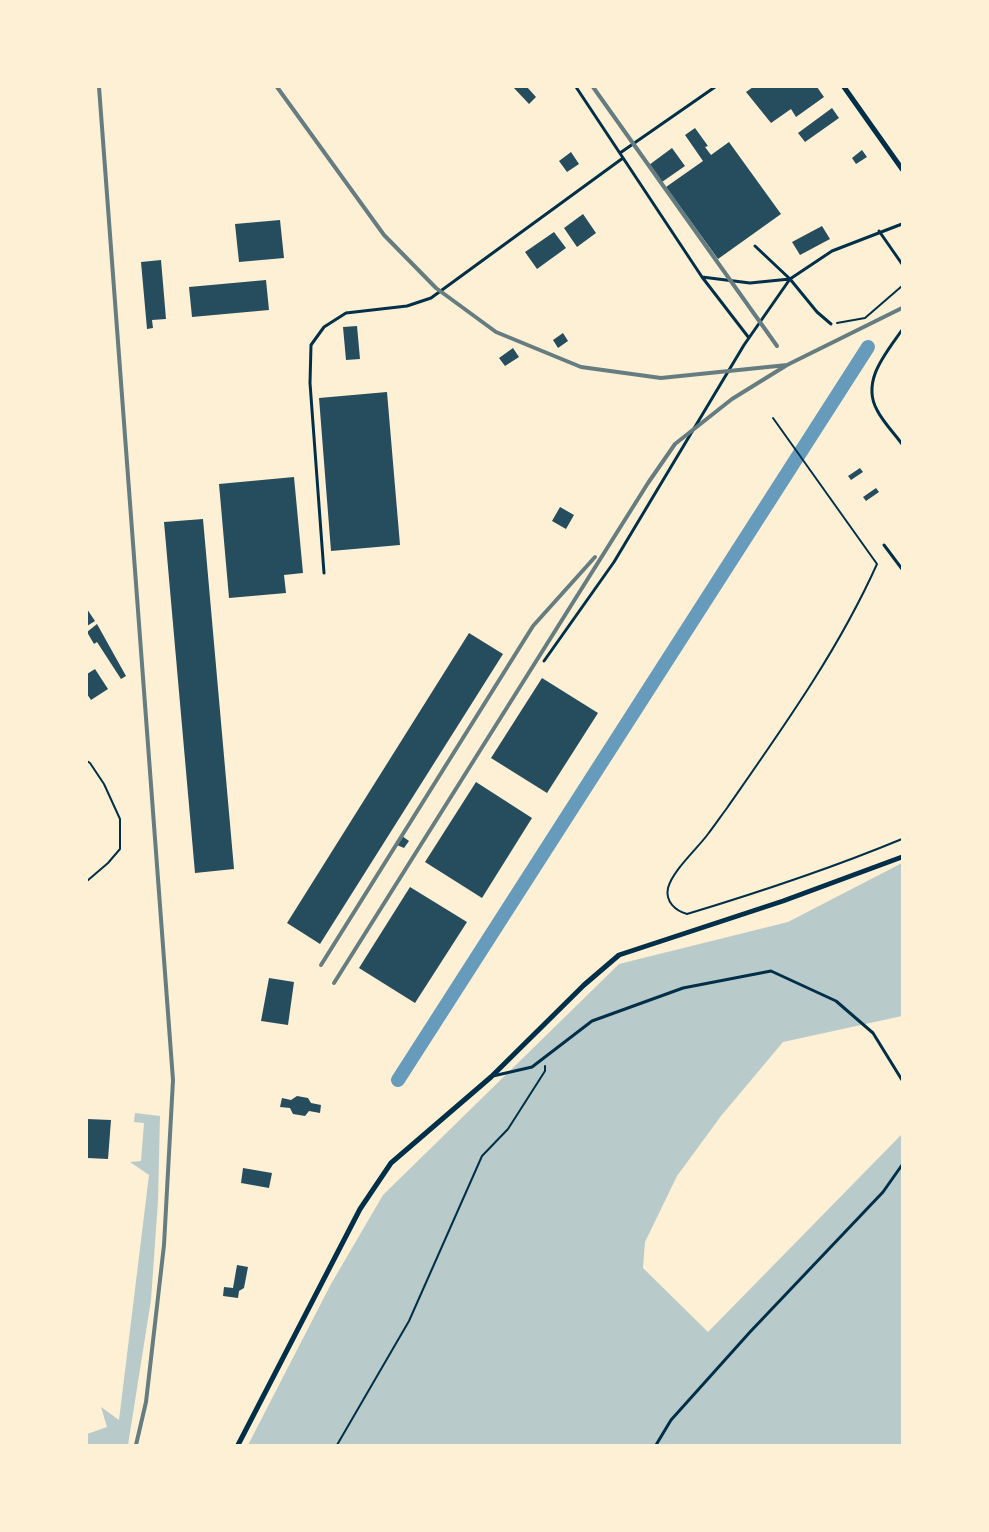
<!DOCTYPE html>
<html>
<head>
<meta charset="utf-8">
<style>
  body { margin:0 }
  #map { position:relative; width:989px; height:1532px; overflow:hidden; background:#fdf0d5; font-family:Barlow,sans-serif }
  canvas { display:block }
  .frame { position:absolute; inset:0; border:88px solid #fdf0d5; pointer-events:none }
</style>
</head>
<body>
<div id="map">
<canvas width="989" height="1532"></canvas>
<div class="frame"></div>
</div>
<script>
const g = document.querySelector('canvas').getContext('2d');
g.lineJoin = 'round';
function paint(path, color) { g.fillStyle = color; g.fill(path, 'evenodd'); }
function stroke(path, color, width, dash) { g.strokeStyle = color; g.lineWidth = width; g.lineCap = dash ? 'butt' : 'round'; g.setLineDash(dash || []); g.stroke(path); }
paint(new Path2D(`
  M902,863V1016L783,1042L721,1116L677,1176L645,1242L643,1268L708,1332L902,1134V1445H248L331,1284L383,1195L619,964L788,922Z
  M135,1113L160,1116L158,1201L151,1300L128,1445H87V1434L107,1427L101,1407L119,1420L149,1175L130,1162L141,1161L144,1123L134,1122Z`), '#b9caca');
stroke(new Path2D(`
  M398,1080L868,347`), '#669bbc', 14);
paint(new Path2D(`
  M513,87H527L536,97L529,104Z
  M753,87H817L824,97L796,117L791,109L771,123L746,92Z
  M832,108L839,118L805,142L798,133Z
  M695,128L708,146L705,147L711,155L729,142L781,214L718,259L666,187L703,161L685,135Z
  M672,148L685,166L662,182L649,165Z
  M862,150L867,157L856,164L852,158Z
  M571,152L579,164L567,172L559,161Z
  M583,214L596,233L577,247L564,228Z
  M280,220L284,258L239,262L235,224Z
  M822,226L830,239L800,255L792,242Z
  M554,232L566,248L537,269L525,252Z
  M161,260L166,319L152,320L153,328L147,329L141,262Z
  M266,280L269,310L192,317L189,287Z
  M357,326L360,359L346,360L343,327Z
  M563,333L568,341L558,348L553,340Z
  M513,348L519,357L505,366L499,358Z
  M387,392L400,545L331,551L319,398Z
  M860,468L863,472L851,480L848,476Z
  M294,477L303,573L284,575L286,593L229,598L219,484Z
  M876,488L879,492L866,501L863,497Z
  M560,507L574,515L566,529L552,521Z
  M203,519L234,869L195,873L164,522Z
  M87,609L95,621L87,626Z
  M97,624L126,676L121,679L97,642L94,644L87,632Z
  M469,633L503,654L320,944L287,923Z
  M95,669L108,689L91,700L87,694V674Z
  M542,678L598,713L547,793L491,758Z
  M476,782L532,818L482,898L425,862Z
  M402,836L409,841L404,848L397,845Z
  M410,887L467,922L415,1003L359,968Z
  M269,978L294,982L288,1025L261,1021Z
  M297,1096L308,1098L311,1103L321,1105L320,1113L309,1111L305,1116L293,1114L290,1108L280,1107L282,1098L291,1100Z
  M87,1119L111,1120L108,1159L87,1158Z
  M243,1168L272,1173L269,1188L241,1183Z
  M237,1265L248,1267L244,1288L239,1291L238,1298L223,1296L224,1287L233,1288Z`), '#264d5e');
stroke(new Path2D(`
  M837,323L865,318L902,286
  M773,418L877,564C838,651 782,729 727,808C721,816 715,825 708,834C697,849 673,870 668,888C665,902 676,911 687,914C760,892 832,868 902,839
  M87,761L90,763L104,784L120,819V849L108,863L87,881
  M337,1445L409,1321L482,1156L508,1129L545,1071V1066`), '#003049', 2);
stroke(new Path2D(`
  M576,87L702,277L749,338
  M620,153L715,87
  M879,231L902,264
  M755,246L790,279L817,312L831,324
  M702,277L750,283L790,279L832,251L902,224
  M902,330C886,353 861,381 877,410C883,422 894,433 902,444
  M884,545L902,569
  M324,573L310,383L311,345L324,327L346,313L407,306L431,298L623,158
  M544,661L614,562L744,345L790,279
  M493,1076L532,1067L592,1021L683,988L771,971L836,1001L873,1033L902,1080
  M656,1445L671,1420L750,1332L883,1192L902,1165`), '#003049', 3);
stroke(new Path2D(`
  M844,87L902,169
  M238,1445L360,1209L391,1163L491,1077L584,985L619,955L783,901L902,857`), '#003049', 5);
stroke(new Path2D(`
  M99,87L173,1080L164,1245L146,1402L136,1445
  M277,87L384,235L436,288L496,332L581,367L661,378L787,365L902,308
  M593,87L777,346
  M321,965L533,626L595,557
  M334,983L648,483L675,444L732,399L787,365`), '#657d81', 4);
</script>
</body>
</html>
